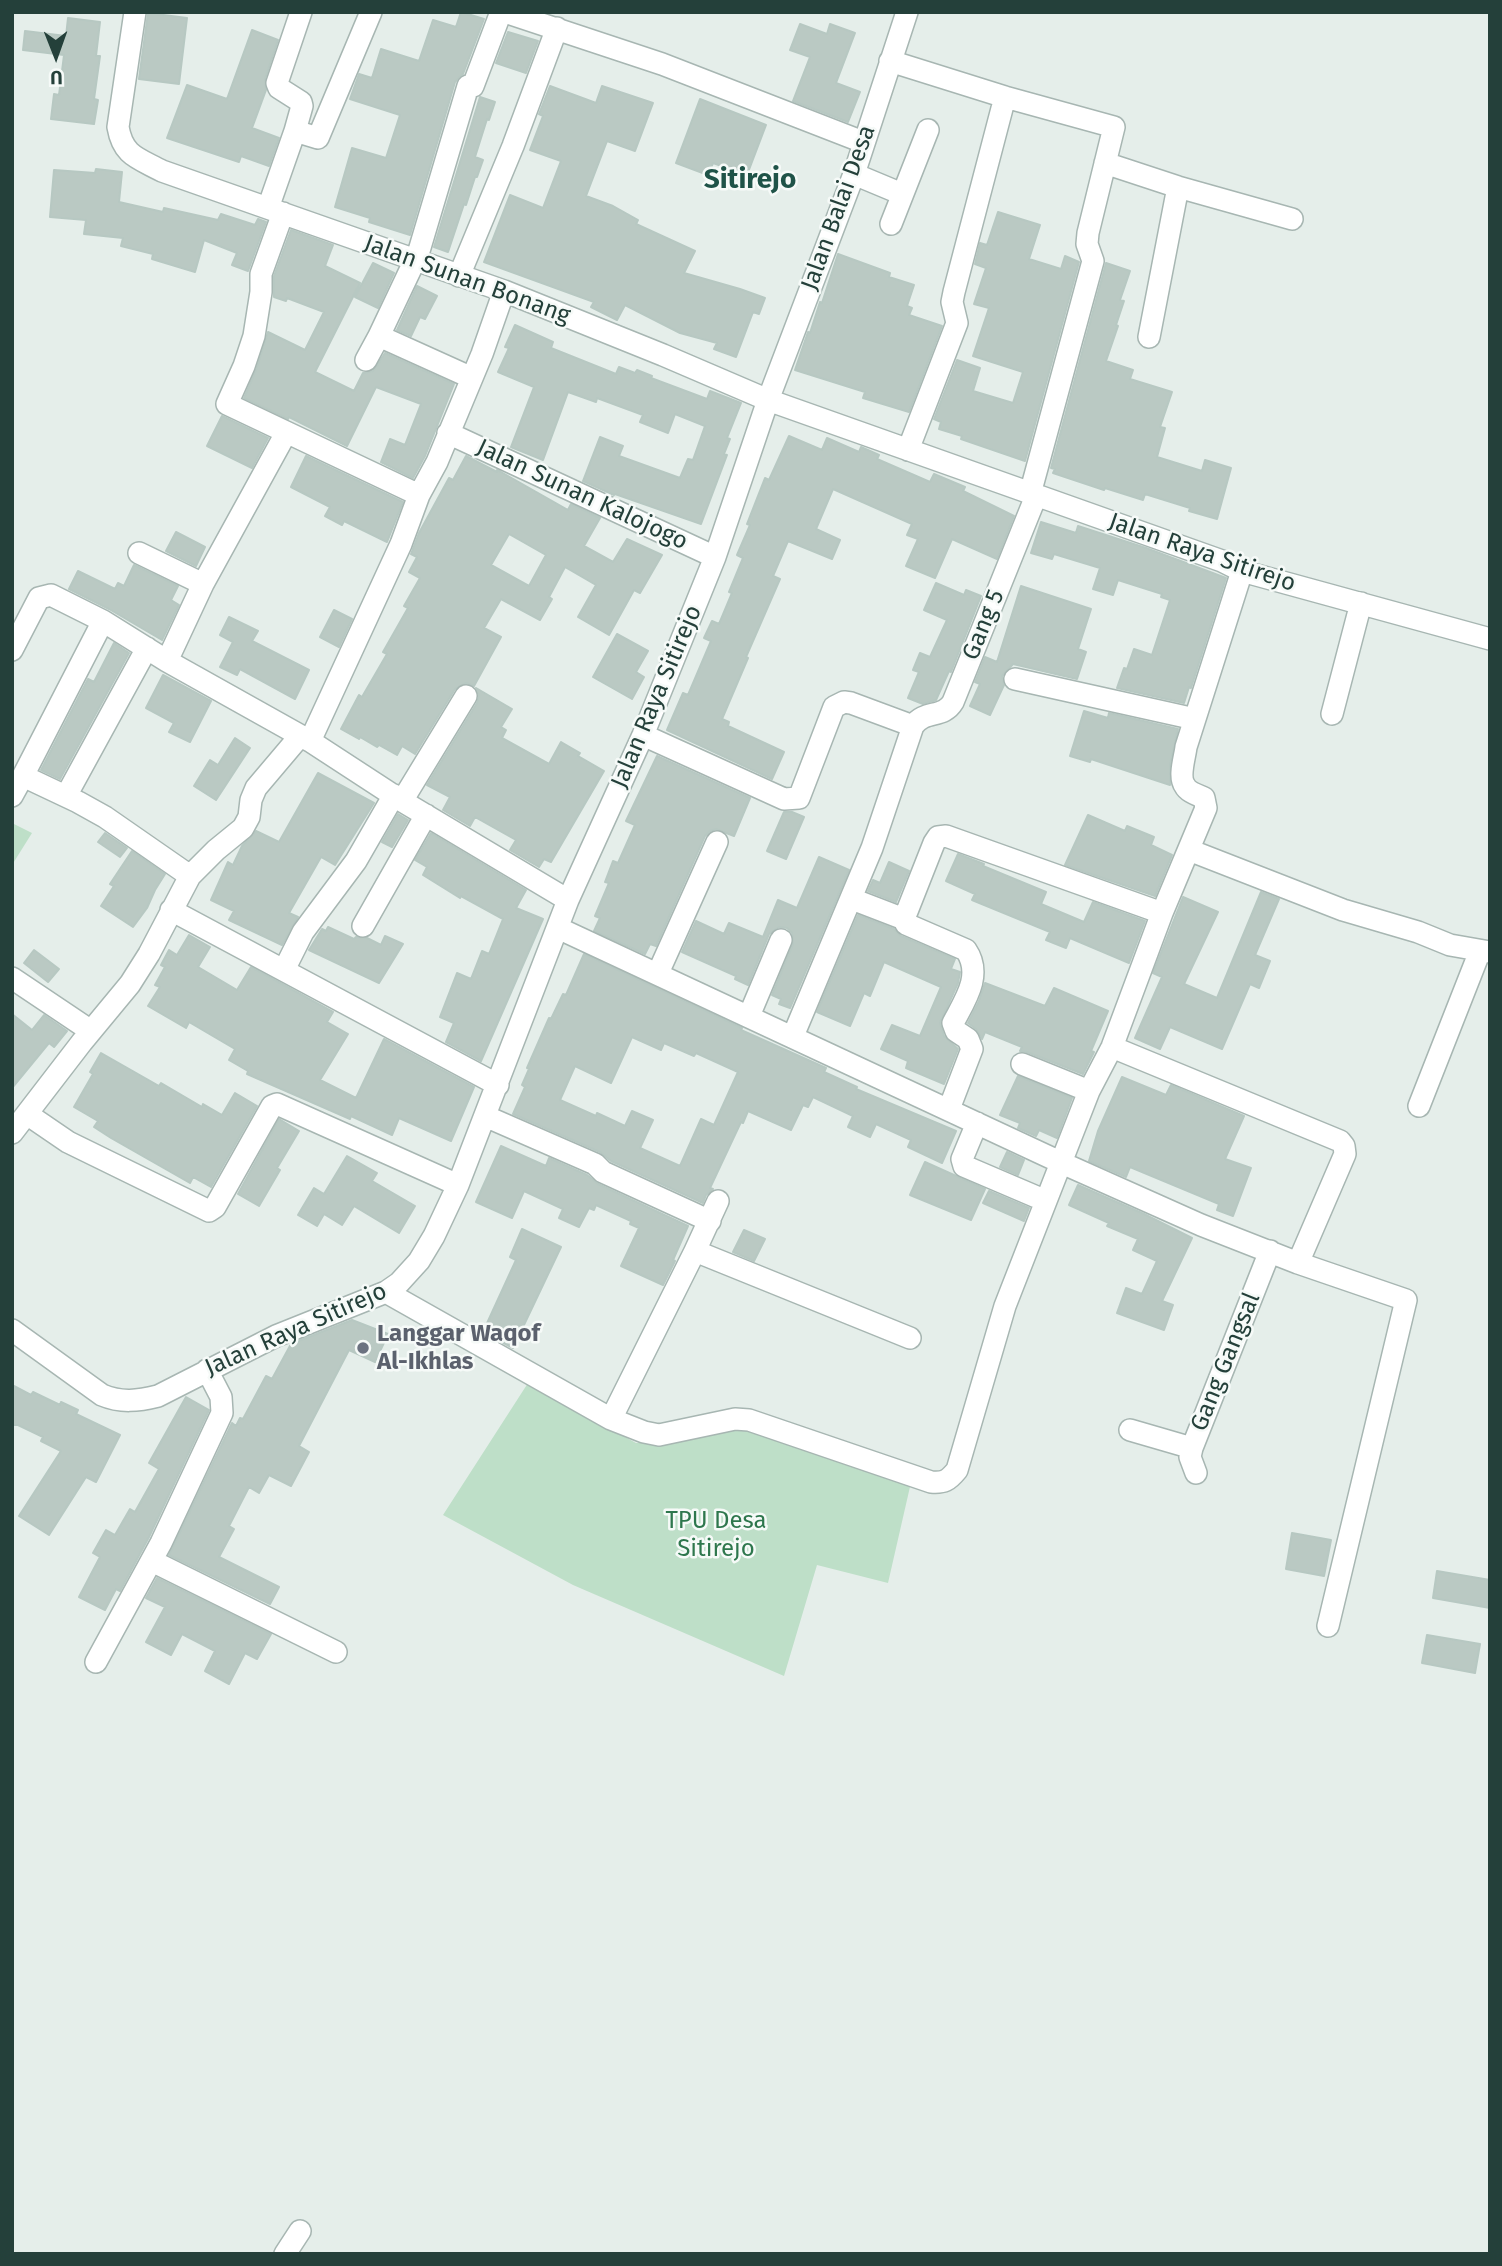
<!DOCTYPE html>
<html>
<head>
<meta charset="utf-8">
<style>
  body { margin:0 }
  #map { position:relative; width:1502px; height:2266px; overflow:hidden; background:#e5eeea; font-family:"Fira Sans",sans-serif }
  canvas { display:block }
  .frame { position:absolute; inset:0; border:14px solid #24403a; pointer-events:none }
  .north { position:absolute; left:21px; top:21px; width:70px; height:70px; -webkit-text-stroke:5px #f6faf8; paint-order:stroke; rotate:179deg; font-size:19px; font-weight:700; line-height:28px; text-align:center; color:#24403a }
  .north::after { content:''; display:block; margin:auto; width:24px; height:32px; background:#24403a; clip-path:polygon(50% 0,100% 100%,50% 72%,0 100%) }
</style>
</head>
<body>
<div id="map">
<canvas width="1502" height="2266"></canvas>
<div class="frame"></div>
<div class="north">U</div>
</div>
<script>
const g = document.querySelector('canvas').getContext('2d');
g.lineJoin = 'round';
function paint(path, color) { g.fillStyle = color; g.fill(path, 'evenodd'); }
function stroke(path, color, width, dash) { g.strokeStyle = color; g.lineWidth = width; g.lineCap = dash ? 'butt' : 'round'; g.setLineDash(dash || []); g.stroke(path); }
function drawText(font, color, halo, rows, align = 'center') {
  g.font = font + ' "Fira Sans",sans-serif'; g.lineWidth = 5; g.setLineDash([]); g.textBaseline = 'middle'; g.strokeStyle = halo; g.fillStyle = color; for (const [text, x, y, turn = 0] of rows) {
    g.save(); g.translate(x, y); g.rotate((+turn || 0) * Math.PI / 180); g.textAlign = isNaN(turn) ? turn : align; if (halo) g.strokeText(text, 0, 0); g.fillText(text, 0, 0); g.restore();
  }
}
paint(new Path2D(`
  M12,823L32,833L12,865Z
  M528,1383L636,1443H654L735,1425L912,1478L888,1583L817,1565L784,1676L573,1585L443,1515Z`), '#bedfc8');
const building = new Path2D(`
  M461,12L484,19L463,74L455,82L410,235L369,222L370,218L335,207L352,148L386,158L400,115L350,99L359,74L372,78L381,49L419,61L433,20L456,27Z
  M148,13L187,18L179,84L139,79Z
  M68,18L100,22L96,56H100L94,99L98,100L94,124L51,119L54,94L59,95L64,55L23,50L25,31L66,36Z
  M800,24L827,34L830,24L855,33L836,83L860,92L848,122L793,101L810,57L790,50Z
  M252,30L278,40L265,79L266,90L252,128L279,138L269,166L241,156L239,162L167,138L187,85L227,99Z
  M508,32L538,41L526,73L496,63Z
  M550,86L596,103L602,86L653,103L635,151L607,141L586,196L613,206L638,220L636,224L695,251L684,273L740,289L765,298L759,314L753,312L736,357L714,349L717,343L680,333L625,305L617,320L591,307L594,302L484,262L510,195L543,208L561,161L530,150L543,116L539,114Z
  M480,97L495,102L489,120L487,119L475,157L483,160L477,177H475L466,205L464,204L448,252L434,247Z
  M700,99L766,125L747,175L713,163L708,175L676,163Z
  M96,169L122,172L119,202L163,212L164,208L218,220L221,214L255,225L258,219L266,222L248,271L232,265L237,253L204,240L195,272L152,259L153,254L121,246L123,238L84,234L86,220L50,217L54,170L95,173Z
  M998,212L1040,225L1029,259L1061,269L1065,256L1079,262L1025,461L961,439L962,436L939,429L941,422L934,419L957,360L980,368L973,391L1013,403L1023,372L973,356L989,308L974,304L986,268L975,264L980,243L987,245Z
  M291,230L333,245L325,266L360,283L315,372L354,391L363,373L373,371L385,353L454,384L425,456L413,478L381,462L390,439L405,445L421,404L376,387L347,446L289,417L288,419L244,398L256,370L268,332L305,350L324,312L287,298L286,301L274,297V276Z
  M838,254L890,273L889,277L914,285L907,306L912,308L909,315L942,326L909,412L863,398L865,392L795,370L808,332L810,333L820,302L822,303Z
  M373,263L394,273L378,308L355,297Z
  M1106,263L1130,271L1120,300L1124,301L1116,325L1118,326L1106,361L1133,370L1130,379L1172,392L1160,427L1165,428L1157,457L1202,471L1205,460L1231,468L1217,519L1189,511L1190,508L1145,494L1143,500L1105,488L1104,490L1053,473L1055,469L1051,468Z
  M417,286L437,296L425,319L420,317L411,336L397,330Z
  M515,325L553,342L551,348L616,374L619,367L635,373L637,370L652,376L651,378L707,399L710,391L741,403L727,438L730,439L724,454L727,455L701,524L615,494L614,495L583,481L600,437L623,446L619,456L680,478L688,459L693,460L705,426L675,414L668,433L640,422L643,415L597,398L596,402L568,392L543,460L511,447L534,387L498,372L509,348L505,347Z
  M222,416L268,438L252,468L207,446Z
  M789,436L822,450L827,438L859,452L861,447L879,455L877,459L930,482L934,474L965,487L963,491L1014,516L997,559L952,539L935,578L906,566L918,539L907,535L912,524L833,489L816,529L840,540L832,559L788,541L773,576L780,579L746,657L748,658L722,719L729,722L728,726L784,752L772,779L667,730L683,693L688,695L711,641L704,638L712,621L719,624L732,593L729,592L743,558L737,555L750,525L747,524L765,478L769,480Z
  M306,456L403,502L387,542L344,521L342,525L325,516L330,507L291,487Z
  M466,456L497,472V470L501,472L568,510L571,504L600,518L584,546L613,562L627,539L662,555L640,593L634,590L609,635L578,617L596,585L565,567L549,597L552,599L540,620L501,599L484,628L501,637L474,686L466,683L455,689L415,754L402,746L397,755L379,745L377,747L360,737L359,739L341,729L359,695L362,697L387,654L383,652L408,608L404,606L420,578L409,572L417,557L411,554L419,533L449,478L453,480ZM509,534L546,555L529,586L491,565Z
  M1041,522L1076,533L1078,526L1146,548L1226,578L1191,688L1189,687L1184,703L1117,688L1124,668L1127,669L1134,649L1152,655L1170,600L1161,597L1162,594L1118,580L1113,595L1093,589L1100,568L1054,554L1052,559L1031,553Z
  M176,532L205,547L196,566L166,551Z
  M134,565L178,586L171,600L179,605L162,640L109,609L69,589L78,571L115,589L118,583L124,586Z
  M936,583L964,595L966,590L981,596L951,672L949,671L936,700L923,704L908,698L919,672L913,670L920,653L930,657L947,620L924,610Z
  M1021,586L1091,609L1078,649L1086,652L1077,679L1013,664L1002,676L1004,685L990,715L970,706L980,684L975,682L985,657L997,662Z
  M334,610L352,619L339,647L320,637Z
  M229,617L258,631L252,641L309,670L295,699L240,669L237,675L220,667L233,642L220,635Z
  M617,634L648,651L636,672L644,677L632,699L593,677Z
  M114,643L129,653L60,779L41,770L88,679L94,682Z
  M163,675L211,701L190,742L169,732L174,723L146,708Z
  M476,688L512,709L501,727L506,730L502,738L549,764L561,742L580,753L578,756L604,771L551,862L544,859L539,867L510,850L516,840L475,817L470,826L443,810L450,797L427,785L477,703L479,696Z
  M1084,711L1108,718L1109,713L1178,729L1170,765V785L1091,759L1090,762L1070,756Z
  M235,738L250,748L216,800L194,786L210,760L218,765Z
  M657,756L750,798L734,836L716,829L710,831L705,836L656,946L650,944L645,954L594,931L600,918L595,916L609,883L605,882L613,861L618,863L635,825L626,821Z
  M318,773L374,803L335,865L321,857L289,913L298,917L282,945L229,920L234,911L211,900L228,862L233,865L242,846L256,831L279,842Z
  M784,812H792L804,817L786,859L767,851Z
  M398,814L408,820L392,847L382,842Z
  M1088,815L1125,831L1127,826L1154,837L1151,845L1172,855L1155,896L1065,865Z
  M105,833L127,848L120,857L98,842Z
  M431,833L526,890L516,908L543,919L481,1061L446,1042L454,1023L440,1017L457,973L471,979L482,951L489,954L503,919L461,896L460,898L423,875L427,867L415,860Z
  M132,851L165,874L155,890L147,908L133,927L101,906L114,886L110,884Z
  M958,854L984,864L983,866L1046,892L1041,904L1084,922L1093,902L1145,921L1129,963L1070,938L1066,948L1046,940L1050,932L972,900L975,894L946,881Z
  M819,857L849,870L790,1008L779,1004L781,999L772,995L793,944L792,933L787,928L779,927L769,934L748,985L735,979L736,976L682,952L696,921L724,934L729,923L763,937L778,900L797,908Z
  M889,862L909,871L896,902L868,891L873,880L880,883Z
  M1261,892L1279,899L1255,955L1270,961L1259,988L1250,984L1222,1049L1170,1027L1160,1049L1135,1038L1162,977L1153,973L1183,897L1218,912L1184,984L1217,998Z
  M858,915L894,929L901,936L955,959L951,969L960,972L958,983L940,1023L944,1036L958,1049L944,1084L906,1068L908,1061L881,1049L892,1025L920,1036L941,987L884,962L870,996L864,993L850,1026L817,1012Z
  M328,927L354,939L356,937L367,938L381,945L385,936L403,944L379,983L309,950L322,929L326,931Z
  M189,935L210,947L198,967L237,990L251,967L333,1012L327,1022L348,1034L320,1080L356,1098L384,1039L474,1087L451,1141L399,1118L392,1135L351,1116L350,1119L247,1074L248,1071L229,1060L235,1049L189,1022L186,1028L148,1006L160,987L155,985L165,967L161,965L169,950L177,955Z
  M34,950L59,969L48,982L24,963Z
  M584,954L742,1028L741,1030L826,1068L824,1072L857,1087L856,1089L956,1131L942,1163L908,1147L911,1140L876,1124L870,1137L848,1127L853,1116L813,1097L808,1107L803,1105L791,1130L748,1111L743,1123L741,1122L710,1188L713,1189L706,1195L703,1203L611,1161L600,1152L513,1114L525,1087L522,1085L529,1069L527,1068L549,1018L551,1019L563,994L566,995ZM632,1037L661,1050L664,1043L694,1056L696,1053L738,1072L714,1125L701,1119L680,1166L640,1148L653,1120L632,1111L625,1126L597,1113L596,1116L560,1100L575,1066L611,1083Z
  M985,983L1045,1006L1054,988L1108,1011L1091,1051L1094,1052L1083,1074L1027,1052L1020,1051L1022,1047L985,1032L982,1039L976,1029L968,1023L979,1001Z
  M12,1014L32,1030L44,1015L67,1031L54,1047L49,1043L12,1088Z
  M101,1053L159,1086L161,1083L202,1107L203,1104L222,1115L235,1093L257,1106L211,1187L193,1177L190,1183L111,1138L94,1127L98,1121L74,1107L93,1074L90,1072Z
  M1018,1076L1072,1098L1057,1138L1039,1130L1036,1136L1018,1128L1020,1123L1000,1115Z
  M1122,1077L1166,1095L1171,1085L1244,1116L1225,1159L1251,1168L1233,1216L1217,1210L1219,1204L1130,1167L1126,1177L1089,1161L1098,1131Z
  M279,1119L299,1131L277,1168L280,1170L259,1206L238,1194Z
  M501,1146L546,1166L549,1158L587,1175L598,1184L688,1226L673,1260L675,1261L663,1285L621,1266L639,1228L630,1224L631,1221L596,1205L594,1210L589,1208L579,1227L559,1218L563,1209L524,1191L512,1218L476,1202Z
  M1007,1152L1024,1160L1018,1175L1000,1167Z
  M347,1156L377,1173L372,1181L415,1206L399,1233L354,1206L342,1225L324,1214L317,1226L298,1215L314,1188L324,1194Z
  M925,1162L985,1189L971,1220L910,1195Z
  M1078,1185L1144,1214L1192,1238L1162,1301L1173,1305L1164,1330L1117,1313L1126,1288L1142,1294L1157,1261L1133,1250L1138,1239L1107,1226L1109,1223L1069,1205Z
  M989,1191L1029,1208L1024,1221L983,1203Z
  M522,1229L561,1247L513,1348L483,1332L516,1260L510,1257Z
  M744,1230L765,1239L754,1261L733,1252Z
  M352,1320L388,1334L375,1362L349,1350L299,1446L309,1452L291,1486L269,1475L259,1493L249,1487L229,1526L234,1529L219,1557L279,1587L270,1604L169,1555L232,1423L236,1426L240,1418L243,1419L266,1376L272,1379L291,1344Z
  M12,1385L31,1395L33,1392L60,1405L61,1402L78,1410L76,1414L120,1435L96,1482L86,1477L49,1535L19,1516L61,1451L41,1441L43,1437L18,1425H12Z
  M186,1397L209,1410L149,1537L120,1591L116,1589L105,1610L79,1597L100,1557L93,1553L106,1530L115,1535L130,1509L135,1512L159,1469L149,1463Z
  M1292,1533L1331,1540L1324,1576L1286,1569Z
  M1437,1571L1490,1580V1608L1433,1598Z
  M157,1578L271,1634L257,1659L245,1653L229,1684L205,1671L215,1651L182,1634L171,1655L146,1642L165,1607L146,1598Z
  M1427,1635L1480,1644L1475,1673L1422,1663Z`);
paint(building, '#bac9c3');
stroke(building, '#b7c8c2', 2);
const minor = new Path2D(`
  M135,12L118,127C123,156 138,158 162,171L504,291L663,355L768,400L854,174L907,12
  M505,12L662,64L863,142
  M890,61L1005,97L1114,127L1088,233L1087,244L1093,261L1030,494
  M295,131L302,106L301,102L279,88L277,83L301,12
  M1105,163L1178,187L1292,219
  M854,174L902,194
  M268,208L295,131L318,138L371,12
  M283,213L261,274V292L254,336L244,366L227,404L419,495
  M891,224L928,130
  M415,260L379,336L472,378
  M416,261L468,86H473L501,12
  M459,276L513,146L557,28
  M1149,337L1178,187
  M366,360L379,336
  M448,433L715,557
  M908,450L957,323L952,302L954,292L1005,97
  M139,553L203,584
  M12,650L39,598L51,595L103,621L167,661L310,741L402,801L568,900
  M167,661L203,584L286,433
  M1015,679L1195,719
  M1332,714L1361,603
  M643,735L784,799L799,798L834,707L844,702L851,703L913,726
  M310,741L401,544L419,495L437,462L482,354L504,291
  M23,776L103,621
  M12,796L23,776L78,802L105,817L190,876
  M66,796L147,648
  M402,801L466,696
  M1189,850L1343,910L1418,932L1450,945L1490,952
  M852,899L904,919L934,843L938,837L946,836L1162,913
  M171,910L498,1085
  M904,919L906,924L966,950C983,975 965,1000 953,1023L956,1031L968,1039L972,1049L949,1109
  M363,926L426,815
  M558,928L1062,1163L1201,1225L1298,1263L1406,1300L1328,1626
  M284,970L303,932L356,861L394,795
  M658,973L717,842
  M12,978L91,1031
  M749,1016L781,940
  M793,1036L872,848L913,726C925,709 943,719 953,702L1036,496
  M1112,1047L1340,1141L1344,1146L1345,1154L1298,1263
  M1022,1064L1089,1091
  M1419,1106L1480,951
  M27,1114L68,1142L209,1211L215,1207L272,1106L277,1104L458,1185
  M485,1116L595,1164L603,1172L710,1221
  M977,1123L962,1159L964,1166L1046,1201
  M12,1133L82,1042L130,984L149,954L190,876L216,850L243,828L249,817L251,800L256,788L300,736
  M718,1201L695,1251L910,1338
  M386,1292L611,1419L644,1432L659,1435L735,1419L749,1420L931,1482C944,1483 948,1481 957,1470L1005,1306L1089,1091L1112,1047L1162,913L1206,808L1204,798C1198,795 1188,792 1185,786C1178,777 1185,757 1186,747L1242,571
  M12,1330L102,1395C121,1403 138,1401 158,1396L276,1336L386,1292L399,1283L419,1261L434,1236L458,1185L568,900L643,735L715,557L768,400L1222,561L1242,571L1490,639
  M611,1419L695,1251
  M1130,1430L1192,1448
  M1196,1473L1190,1457L1192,1448L1270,1251
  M152,1561L336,1652
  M96,1662L161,1543L222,1413L221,1397L207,1370
  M285,2254L300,2231`);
stroke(minor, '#a7b6b2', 24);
stroke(minor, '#fff', 21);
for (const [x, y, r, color] of [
  [363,1348,7,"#6b7280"]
]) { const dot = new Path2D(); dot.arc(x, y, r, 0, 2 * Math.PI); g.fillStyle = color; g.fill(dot); stroke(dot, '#f6faf8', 2.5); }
drawText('24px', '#24403a', '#f6faf8', [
  ["Jalan Balai Desa",839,208,-70],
  ["Jalan Sunan Bonang",467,280,20],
  ["Jalan Sunan Kalojogo",582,495,25],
  ["Jalan Raya Sitirejo",1202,553,19],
  ["Gang 5",984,625,-68],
  ["Jalan Raya Sitirejo",657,697,-67],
  ["Jalan Raya Sitirejo",296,1330,-24],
  ["Gang Gangsal",1226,1362,-68]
]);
drawText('bold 24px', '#5b616d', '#f6faf8', [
  ["Langgar Waqof",377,1334],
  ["Al-Ikhlas",377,1362]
], 'left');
drawText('24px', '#2e774d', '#f6faf8', [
  ["TPU Desa",716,1521],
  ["Sitirejo",716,1549]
]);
drawText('bold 28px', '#1f5348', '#f6faf8', [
  ["Sitirejo",750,180]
]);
</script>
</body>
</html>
